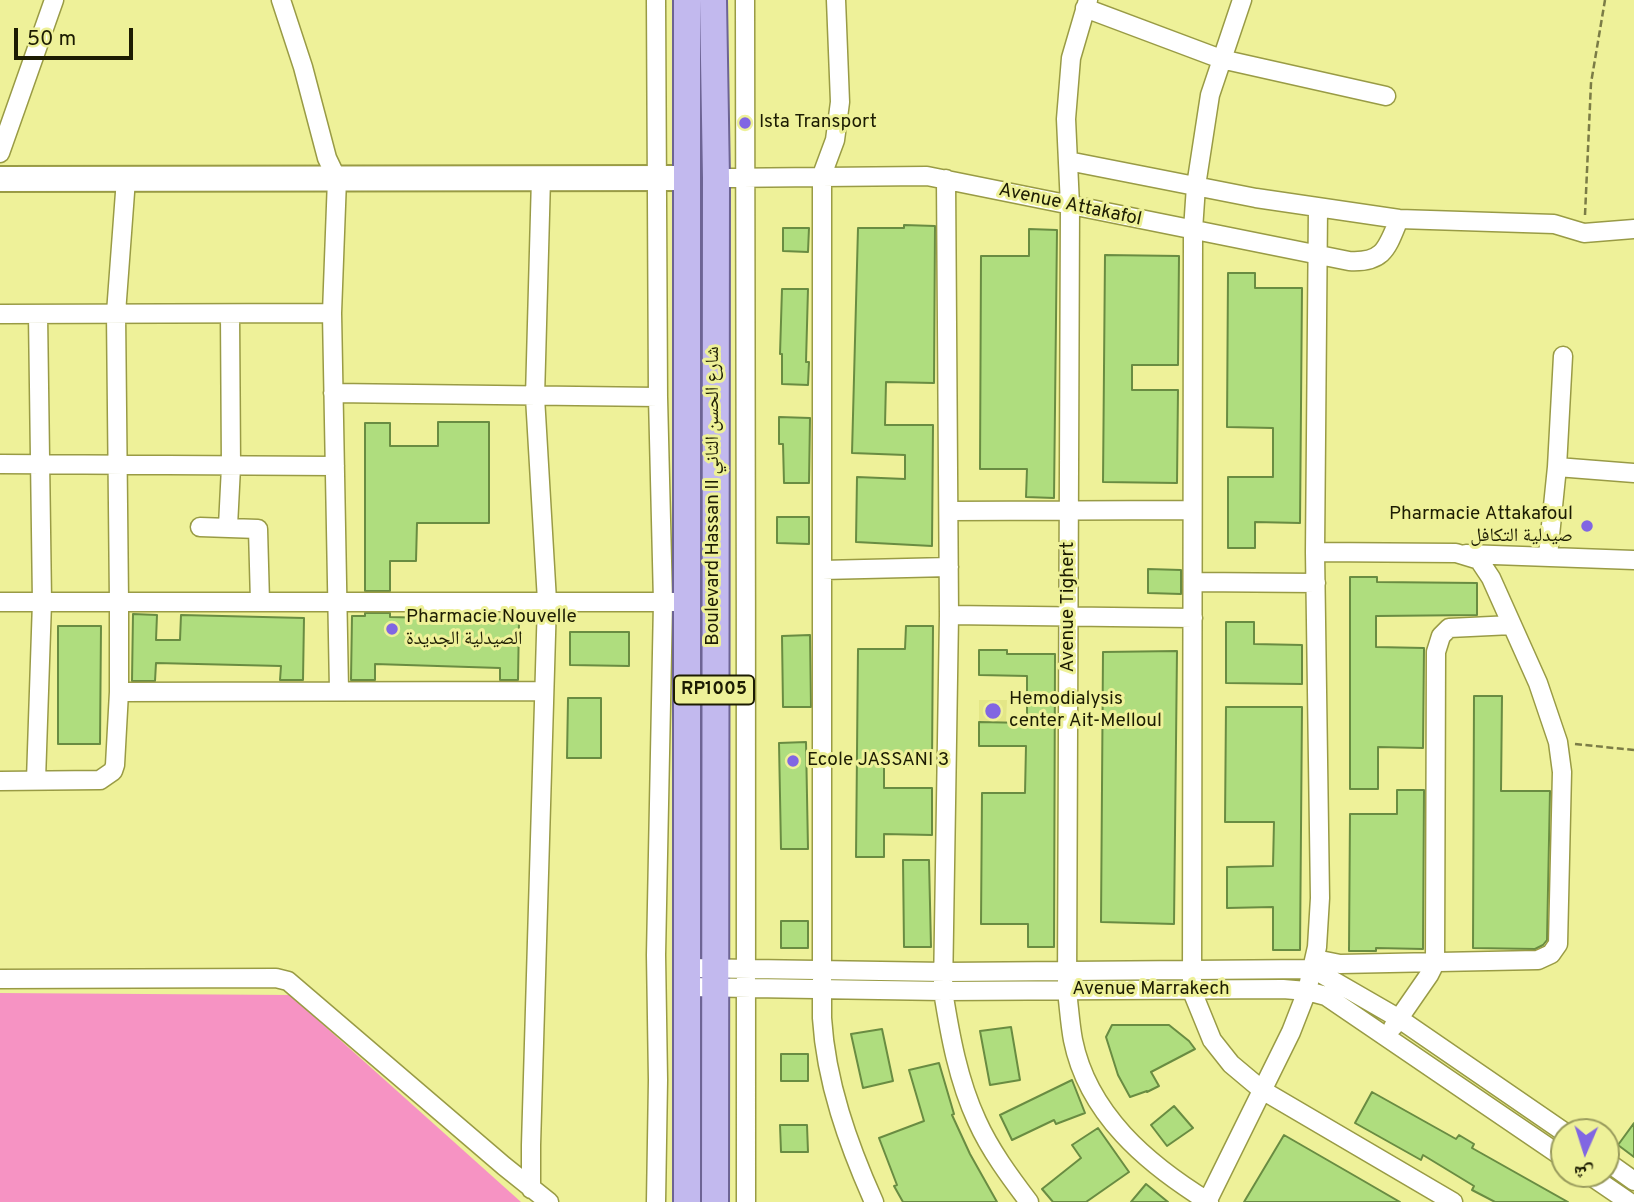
<!DOCTYPE html>
<html>
<head>
<meta charset="utf-8">
<style>
  body { margin:0 }
  #map { position:relative; width:1634px; height:1202px; overflow:hidden; background:#eef199; font-family:Overpass,"Noto Naskh Arabic",sans-serif }
  canvas { display:block }
  .north { position:absolute; left:1550px; top:1118px; width:70px; height:70px; box-sizing:border-box; background:#eef199; border:2px solid #9a9c5d; border-radius:50%; rotate:183deg; font-size:19px; font-weight:700; line-height:28px; text-align:center; color:#1c1c02 }
  .north::after { content:''; display:block; margin:auto; width:24px; height:32px; background:#8166e2; clip-path:polygon(50% 0,100% 100%,50% 72%,0 100%) }
  .scale { position:absolute; left:14px; top:28px; width:119px; height:32px; box-sizing:border-box; border:4px solid #1c1c02; border-top:0; padding-left:9px; font-size:21px; line-height:24px; white-space:nowrap; color:#1c1c02; -webkit-text-stroke:5px #eef199; paint-order:stroke }
</style>
</head>
<body>
<div id="map">
<canvas width="1634" height="1202"></canvas>
<div class="north">ش</div>
<div class="scale">50 m</div>
</div>
<script>
const g = document.querySelector('canvas').getContext('2d');
g.lineJoin = 'round';
function paint(path, color) { g.fillStyle = color; g.fill(path, 'evenodd'); }
function stroke(path, color, width, dash) { g.strokeStyle = color; g.lineWidth = width; g.lineCap = dash ? 'butt' : 'round'; g.setLineDash(dash || []); g.stroke(path); }
function drawText(font, color, halo, rows, align = 'center') {
  g.font = font + ' Overpass,"Noto Naskh Arabic",sans-serif'; g.lineWidth = 6; g.setLineDash([]); g.textBaseline = 'middle'; g.strokeStyle = halo; g.fillStyle = color; for (const [text, x, y, turn = 0] of rows) {
    g.save(); g.translate(x, y); g.rotate((+turn || 0) * Math.PI / 180); g.textAlign = isNaN(turn) ? turn : align; if (halo) g.strokeText(text, 0, 0); g.fillText(text, 0, 0); g.restore();
  }
}
paint(new Path2D(`
  M979,700H1007L1006,723L979,722Z`), '#e3e687');
paint(new Path2D(`
  M0,993L290,995L521,1202H0Z`), '#f693c3');
const building = new Path2D(`
  M904,225L935,226L934,383L886,382L885,425H933L932,546L856,542L857,477L905,479V455L852,453L858,228H904Z
  M783,228H809L808,252L783,251Z
  M1029,229L1057,230L1054,498L1026,497L1027,469H980L981,256H1029Z
  M1105,255L1179,256L1178,365H1132V390H1178L1177,483L1103,482Z
  M1228,273H1255V288H1302L1300,523L1255,522V548H1228V477H1273V428L1227,427Z
  M782,289H808L806,362H809L808,385L782,384V354H780Z
  M779,417L810,418L809,483H784L783,444H779Z
  M438,422H489V523H417L416,561H390V591H365V423H390V446H438Z
  M777,517H809V544L777,543Z
  M1148,569L1181,570V594L1148,593Z
  M1350,577H1377V582L1477,583V615L1376,616V647L1424,648L1423,748L1378,747V789H1350Z
  M365,613H390V617L519,620L518,680H500V668L375,664V680H351L352,616H365Z
  M133,614L157,615L156,640H180L181,615L304,618L303,680H280L281,666L156,663L155,681H132Z
  M1226,622H1254V644L1302,645V684L1226,683Z
  M58,626H101L100,744H58Z
  M906,626H933L932,764H884V788H932V835L884,834V857H856L858,649H905Z
  M570,632H629V666L570,665Z
  M810,635L811,707H783L782,636Z
  M979,650H1007V654H1055L1054,947H1028V924H981L982,793H1025L1026,746H979V722L1027,723V676L979,675Z
  M1177,651L1174,924L1101,922L1103,652Z
  M1474,696H1502L1501,791H1550L1547,940L1543,945L1535,949L1473,948Z
  M568,698H601V758H567Z
  M1226,707H1302L1300,950H1273V907L1227,908V867L1273,866L1274,822H1225Z
  M806,742L808,849H781L779,743Z
  M1397,790H1424L1423,949L1376,948V951H1349L1350,814H1397Z
  M903,860H929L931,947H904Z
  M781,921H808V948H781Z
  M1112,1025H1169L1189,1041L1195,1049L1151,1072L1159,1086L1147,1092V1091L1130,1097L1118,1075L1106,1037Z
  M1011,1027L1020,1080L990,1085L980,1031Z
  M882,1029L893,1081L863,1088L851,1034Z
  M781,1054H808V1081H781Z
  M939,1063L954,1114L952,1115L970,1154L997,1202H903L894,1186L897,1185L879,1138L924,1121L909,1070Z
  M1072,1080L1085,1113L1056,1124L1054,1120L1012,1140L1000,1115Z
  M1372,1092L1456,1139L1459,1135L1474,1144L1472,1148L1568,1202H1495L1472,1190L1474,1186L1423,1155L1421,1160L1355,1123Z
  M1174,1106L1193,1128L1167,1146L1151,1125Z
  M1634,1123V1157L1618,1145Z
  M780,1125H807L808,1152H781Z
  M1098,1128L1129,1172L1086,1202H1053L1042,1189L1081,1158L1072,1145Z
  M1284,1135L1362,1180L1400,1202H1244Z
  M1146,1184L1168,1202H1131Z`);
paint(building, '#afdd7e');
stroke(building, '#698c42', 2);
const street = new Path2D(`
  M281,0L303,67L327,158L337,179L332,313L339,690
  M656,0L658,397L663,602L656,955L658,1080L656,1202
  M745,0C749,401 743,801 746,1202
  M836,0L840,102L835,140L822,175V1018C826,1082 848,1144 874,1202
  M1088,0L1071,58L1066,119L1070,206L1067,991C1069,1007 1070,1024 1073,1040C1088,1114 1147,1164 1209,1202
  M1242,0L1210,95L1196,186L1193,230L1192,991L1212,1040L1231,1064L1262,1090L1453,1202
  M1085,8L1221,59L1386,96
  M0,153L54,0
  M1068,161L1256,198L1399,219L1554,224L1584,233L1634,229
  M716,178L927,176L1349,261C1384,263 1387,248 1399,219
  M946,179L949,615L943,991C950,1035 958,1080 977,1121C990,1150 1010,1177 1029,1202
  M0,314L332,313
  M333,393L658,397
  M0,464L335,466
  M1557,467L1634,473
  M949,511L1192,510
  M228,526L231,467L230,314
  M200,527L258,529L260,602
  M1466,554L1634,560
  M1548,555L1557,467L1563,356
  M822,570L949,567
  M1193,582L1316,583
  M0,602H675
  M949,615L1193,618
  M119,692L544,691
  M36,780L42,602L38,314
  M0,781L100,780L113,771L115,765L119,692V602L116,313L126,179
  M1315,959L1340,964L1538,960L1551,954L1558,944L1562,772L1558,742L1538,683L1491,578L1479,560L1456,553L1315,552
  M688,968L945,972L1313,969L1398,1018L1564,1132
  M0,979L276,978L288,981L504,1166L549,1202
  M688,987L943,991L1283,989L1307,991L1326,996L1564,1158
  M1393,1027L1429,975L1435,963L1436,652L1441,636L1449,628L1512,625
  M1606,1161L1634,1181
  M1588,1174L1629,1202
  M531,1189V1145L547,601L535,397L541,178
  M1207,1202L1291,1032L1307,991L1317,947L1320,898L1315,552L1318,207`);
const secondary = new Path2D(`
  M0,179L688,178`);
const primary = new Path2D(`
  M687,0V1202
  M713,0L716,178L715,1202`);
stroke(street, '#999b45', 21);
stroke(secondary, '#999b45', 28);
stroke(primary, '#6d6494', 30);
stroke(new Path2D(`
  M1585,215L1591,83L1605,0
  M1575,744L1634,750`), '#7b7c46', 2.5, [7, 3.5]);
stroke(street, '#fff', 18);
stroke(secondary, '#fff', 24);
stroke(primary, '#c2b9ee', 26);
for (const [x, y, r, color] of [
  [745,123,7,"#8166e2"],
  [1587,526,7,"#8166e2"],
  [392,629,7,"#8166e2"],
  [993,711,9,"#8166e2"],
  [793,761,7,"#8166e2"]
]) { const dot = new Path2D(); dot.arc(x, y, r, 0, 2 * Math.PI); g.fillStyle = color; g.fill(dot); stroke(dot, '#eef199', 2.5); }
for (const [x, y, w] of [
  [714,690,80]
]) { const box = new Path2D(); box.roundRect(x - w / 2, y - 14.5, w, 29, 5); g.fillStyle = '#eef199'; g.fill(box); stroke(box, '#1c1c02', 2); }
drawText('bold 18px', '#1c1c02', null, [
  ["RP1005",714,690]
]);
drawText('19px', '#1c1c02', '#eef199', [
  ["Ista Transport",759,123],
  ["Pharmacie Attakafoul",1573,515,"right"],
  ["صيدلية التكافل",1573,537,"right"],
  ["Pharmacie Nouvelle",406,618],
  ["الصيدلية الجديدة",406,640],
  ["Hemodialysis",1009,700],
  ["center Ait-Melloul",1009,722],
  ["Ecole JASSANI 3",807,761]
], 'left');
drawText('19px', '#1c1c02', '#eef199', [
  ["Avenue Attakafol",1070,206,12],
  ["Boulevard Hassan II شارع الحسن الثاني",714,496,-90],
  ["Avenue Tighert",1069,607,-90],
  ["Avenue Marrakech",1151,990]
]);
</script>
</body>
</html>
